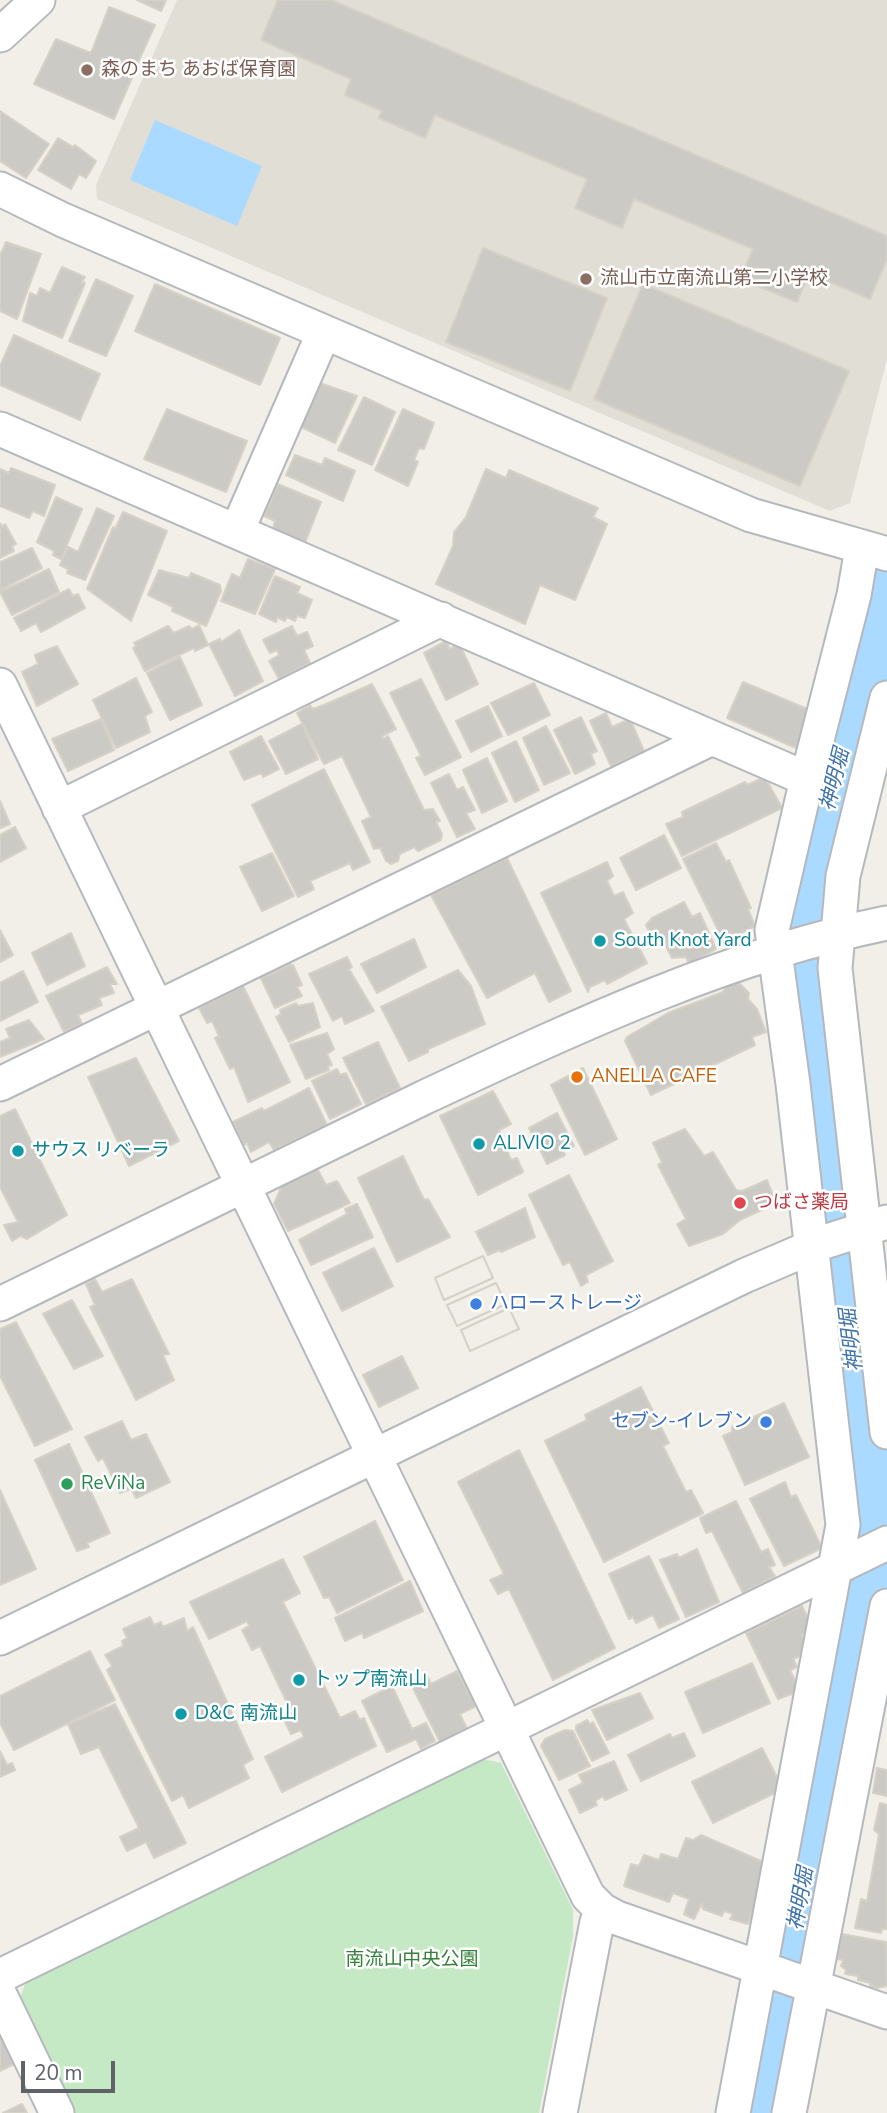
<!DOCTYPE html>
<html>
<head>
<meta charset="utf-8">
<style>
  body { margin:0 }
  #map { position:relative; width:887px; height:2113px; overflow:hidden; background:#f1efe8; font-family:"Nunito Sans",sans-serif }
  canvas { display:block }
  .scale { position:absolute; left:21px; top:2061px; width:94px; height:32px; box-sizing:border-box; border:4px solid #5f6368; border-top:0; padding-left:9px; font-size:21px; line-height:24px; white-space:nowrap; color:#5f6368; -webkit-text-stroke:5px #fff; paint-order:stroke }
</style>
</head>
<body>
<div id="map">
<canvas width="887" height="2113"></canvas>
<div class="scale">20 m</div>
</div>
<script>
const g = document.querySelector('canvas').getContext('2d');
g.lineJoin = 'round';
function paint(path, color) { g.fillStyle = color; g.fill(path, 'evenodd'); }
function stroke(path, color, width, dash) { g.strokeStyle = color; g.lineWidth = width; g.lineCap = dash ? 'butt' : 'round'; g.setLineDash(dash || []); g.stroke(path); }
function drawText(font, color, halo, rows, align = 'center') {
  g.font = font + ' "Nunito Sans","Noto Sans JP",sans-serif'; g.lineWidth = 5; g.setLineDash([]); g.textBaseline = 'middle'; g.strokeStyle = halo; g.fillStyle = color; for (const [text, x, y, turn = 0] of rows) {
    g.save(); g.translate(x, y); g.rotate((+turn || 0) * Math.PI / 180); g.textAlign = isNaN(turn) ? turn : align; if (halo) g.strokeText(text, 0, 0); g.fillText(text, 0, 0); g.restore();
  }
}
paint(new Path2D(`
  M177,0H887V359L850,503L830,511L97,199L96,185Z`), '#e1ded6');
paint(new Path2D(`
  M478,1758L501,1763L573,1910V1936L539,2113H73L19,2002L26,1980Z`), '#c5e8c5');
paint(new Path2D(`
  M155,120L262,166L237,226L130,180Z`), '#aadaff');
stroke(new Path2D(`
  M763,2113L854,1636L874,1510L815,1055L802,923L887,569`), '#aadaff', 56);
const building = new Path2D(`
  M137,0H166L161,11Z
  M278,0H331L887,236V259L870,299L809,273L797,302L740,279L753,249L634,199L622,228L575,208L587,179L435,115L425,138L379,118L382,111L345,95L351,79L261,40Z
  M109,7L155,25L136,67L132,65L128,70L134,73L114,119L34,84L56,39L91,53Z
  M0,111L49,144L26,178L0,161Z
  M58,138L73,147L75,145L96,161L86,178L79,174L71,189L38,170Z
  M6,242L41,254L17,319L0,311V256Z
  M483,248L607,298L570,391L446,342Z
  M62,267L85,277L82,282L85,283L62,338L23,321L30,293L37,296L40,288L50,293Z
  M96,279L133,296L106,356L69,341Z
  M155,284L280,338L260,385L135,331Z
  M643,284L849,371L800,486L594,399Z
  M14,335L100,374L80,420L0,385V366Z
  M320,383L357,396L335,443L299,426Z
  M364,397L395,412L372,465L338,450Z
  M167,409L247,441L226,492L144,459Z
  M403,409L434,423L424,449L419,448L414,460L418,462L408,486L375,470Z
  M295,455L322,465L325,458L355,471L343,501L286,475Z
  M11,468L55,485L44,516L33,511L29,518L0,506V469L9,473Z
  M486,469L506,478L509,470L598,508L593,517L607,524L575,600L540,585L525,624L436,584L453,546L454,532L466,517Z
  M278,484L321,502L305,543L273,529L275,521L264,516Z
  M56,497L82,509L61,559L53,555L54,551L37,542Z
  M97,508L114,516L85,580L67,573L68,569L60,565L68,547L78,552Z
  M123,512L167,531L131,621L87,589L113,527L115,529Z
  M0,523L2,527L5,524L16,544L12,546L14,551L0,558Z
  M32,548L42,568L0,590V562Z
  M248,559L275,569L255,614L221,601L232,574L240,578Z
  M49,569L59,592L12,615L0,592Z
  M159,570L189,578L191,573L220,585L221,591L206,626L172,611L173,607L148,595Z
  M275,576L300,587L297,593L312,600L305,618L297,616L295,621L287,617L285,621L277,617L276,622L259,614Z
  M69,589L73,596L78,594L85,608L41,632L36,623L21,631L14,618Z
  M199,625L208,645L195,651L194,648L145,671L133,648L136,646L134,643L168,626L174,633L189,626L192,629Z
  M292,626L297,636L307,632L313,646L304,650L310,663L279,679L269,661L279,655L277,650L270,653L263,640Z
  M239,630L263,681L235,696L209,644L220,639L221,642Z
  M446,641L450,649L459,643L478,684L446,700L424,653Z
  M57,646L78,684L37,706L22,672L38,664L35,655Z
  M180,657L202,705L170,720L147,673Z
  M136,678L152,712L145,716L150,732L116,748L93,700Z
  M421,679L461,757L425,775L416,758L421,756L390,693Z
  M743,682L812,711L796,748L727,718Z
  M534,683L550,715L508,735L491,703Z
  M372,684L396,729L382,736L383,739L388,736L424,810L433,809L440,821L436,822L442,834L441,840L418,851L414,847L400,854L398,861L391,864L386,861L380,848L374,849L362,821L371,817L342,756L324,764L297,713L310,705L313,709L324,705Z
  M488,706L502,736L471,752L456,721Z
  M606,713L612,727L630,719L644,751L611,766L590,721Z
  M581,717L597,751L591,754L595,764L575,774L554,730Z
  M101,719L114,750L68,771L52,739Z
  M302,724L318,759L286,774L269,741Z
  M546,726L570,773L544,785L523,738Z
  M261,736L279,769L263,777L261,773L244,780L230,752Z
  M516,741L539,790L515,802L492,753Z
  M487,758L507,801L482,813L463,770Z
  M324,769L370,862L353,870L350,863L310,881L314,889L298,897L252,805Z
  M449,774L457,790L463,787L475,810L466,813L475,829L457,837L431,783Z
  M765,777L782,808L682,856L666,824L683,817L682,812L745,782L747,785Z
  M0,801L10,824L0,828Z
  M15,827L26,848L0,862V835Z
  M664,835L681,868L636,890L620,858Z
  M716,843L726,862L729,860L751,908L748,909L755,926L724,942L683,859Z
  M272,853L294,896L262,911L240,867Z
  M507,858L571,991L549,1002L535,973L487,998L431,895Z
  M607,862L613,876L607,881L614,896L623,892L633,913L624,919L647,963L607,984L605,980L590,987L588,992L541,893Z
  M684,902L692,917L700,913L716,949L689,964L686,957L672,958L664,942L655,945L646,925L652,918Z
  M0,930L13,955L0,962Z
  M71,933L85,966L47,985L32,953Z
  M414,939L426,967L377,993L361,964Z
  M347,957L352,967L349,969L374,1011L345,1024L342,1016L333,1021L309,974Z
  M290,965H293L302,985L297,987L302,996L275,1008L261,978Z
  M107,967L117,984H110L114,993L99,998L102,1005L78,1015L82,1024L64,1032L46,996Z
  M458,970L471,986L485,1024L428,1049V1052L409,1061L381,1007Z
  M23,971L38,1002L0,1021V983Z
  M733,984H740L749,993L748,999L757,1009L766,1032L752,1037L755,1045L651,1095L625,1041L627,1037L668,1013L723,992L726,986Z
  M243,986L290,1082L248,1102L234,1067L230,1069L215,1038L219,1036L212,1021L207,1023L199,1008Z
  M296,1003L298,1006L313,1003L320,1027L289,1042L276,1017L281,1014L280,1010Z
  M29,1020L44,1039L0,1057V1042L10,1038L6,1029Z
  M327,1033L334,1049L327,1054L332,1065L328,1066L329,1070L306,1079L290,1045Z
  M378,1042L400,1088L366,1104L343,1058Z
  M136,1058L179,1141L129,1166L88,1077Z
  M583,1068L617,1139L585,1155L551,1085Z
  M337,1069L340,1075L346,1073L361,1104L330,1119L312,1081Z
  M309,1088L327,1125L274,1150L269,1142L251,1152L247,1143L243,1145L233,1122L262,1108L264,1111Z
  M493,1091L511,1124L499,1130L511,1160L517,1158L523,1172L478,1195L440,1116Z
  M15,1109L67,1215L27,1239L21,1236L12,1241L4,1225L18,1222L0,1187V1116Z
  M557,1113L574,1146L563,1151L565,1155L547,1164L529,1128Z
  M685,1129L704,1156L713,1152L736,1190L742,1191L767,1180L776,1203L740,1220L723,1234L689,1246L677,1224L686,1219L658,1165L662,1162L653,1143Z
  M403,1156L424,1200L428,1199L450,1237L397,1262L358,1178Z
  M317,1168L326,1185L337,1181L350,1203L288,1231L274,1204L282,1185Z
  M569,1175L613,1261L586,1275L588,1282L581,1286L570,1262L563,1265L529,1195Z
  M357,1204L373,1237L311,1265L299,1240L347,1214L345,1209Z
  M525,1208L535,1237L501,1252L500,1250L488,1255L476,1232Z
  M374,1248L393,1286L342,1311L323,1273Z
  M483,1256L493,1278L444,1300L435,1278Z
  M483,1256L493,1278L444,1300L435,1278Z
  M95,1279L102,1292L132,1279L169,1354L163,1355L174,1380L136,1400L90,1307L95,1305L86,1284Z
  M496,1283L506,1304L457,1326L447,1305Z
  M496,1283L506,1304L457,1326L447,1305Z
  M72,1300L103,1356L74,1369L43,1314Z
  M509,1308L519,1329L470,1351L461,1330Z
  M509,1308L519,1329L470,1351L461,1330Z
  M16,1322L72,1429L35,1446L0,1376V1329Z
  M402,1356L418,1388L379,1407L363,1375Z
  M641,1387L669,1443L663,1446L686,1492L691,1490L703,1513L604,1562L545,1441L587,1420L585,1415Z
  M784,1403L809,1457L745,1485L723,1436L732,1432V1427Z
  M122,1421L131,1440L146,1434L170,1482L136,1498L131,1489L120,1493L103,1458L98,1461L85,1437Z
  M69,1444L110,1533L87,1543L89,1547L77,1551L35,1460Z
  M519,1450L615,1648L553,1680L509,1589L498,1594L490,1580L504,1574L458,1482Z
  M785,1482L791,1497L796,1495L822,1548L784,1566L750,1499Z
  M0,1490L36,1569L0,1585Z
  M736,1501L761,1552L768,1549L775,1565L769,1567L775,1576L743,1593L712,1531L706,1533L700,1518Z
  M375,1521L403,1580L337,1613L329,1597L324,1598L304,1557Z
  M697,1549L719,1602L686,1617L660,1560L677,1554L679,1558Z
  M649,1556L679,1619L659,1628L653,1615L636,1623L633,1617L629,1619L609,1574Z
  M283,1559L300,1593L283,1602L340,1718L355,1711L360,1720L364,1718L376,1746L282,1792L265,1757L304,1737L301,1730L291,1734L282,1715L291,1711L260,1646L252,1650L242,1630L249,1626L247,1621L209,1639L190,1602Z
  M410,1581L423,1611L364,1638L362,1633L345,1641L335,1618Z
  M802,1606L813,1629L802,1635L809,1652L793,1659L797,1667L790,1670L800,1691L778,1699L746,1633Z
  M150,1617L154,1625L161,1622L163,1627L184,1618L187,1631L193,1627L253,1759L243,1765L249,1778L189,1808L183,1795L172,1801L107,1670L112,1666L105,1655L123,1646L122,1641L127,1638L123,1629Z
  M90,1651L115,1700L14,1750L0,1723V1696Z
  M752,1663L770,1703L703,1733L685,1692Z
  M457,1671L476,1706L460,1714L467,1729L440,1742L410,1682L426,1674L431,1684Z
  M392,1686L412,1729L426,1723L435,1741L421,1749L416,1739L387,1752L362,1701Z
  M640,1693L653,1718L607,1740L592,1710Z
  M115,1704L186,1843L154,1858L146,1842L127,1851L120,1837L139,1828L99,1747L81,1754L68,1724Z
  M587,1720L590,1724L593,1722L609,1753L592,1761L576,1730V1726Z
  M565,1730L573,1731L590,1766L559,1780L541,1746L545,1739Z
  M684,1733L695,1756L641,1781L628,1755L670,1734L672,1738Z
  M762,1748L783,1789L713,1823L692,1782Z
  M0,1751L7,1765L12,1763L15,1770L0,1777Z
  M614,1761L627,1790L605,1800L603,1796L595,1801L597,1805L580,1813L569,1790L583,1783L579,1775Z
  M877,1768L887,1770V1796L873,1793Z
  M880,1803L887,1805V1929H882L881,1933L855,1928L861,1899L867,1901L879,1834L874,1830Z
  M701,1835L768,1864L748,1924L730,1919L733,1914L724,1911L722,1916L703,1909L702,1903L694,1919L684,1914L689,1899L673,1893L669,1902L624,1886L631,1864L639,1866L644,1855L659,1860L661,1854L678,1859L686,1838L693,1840Z
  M842,1934L886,1942L887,1986L877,1988L870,1986V1983L858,1980V1976L845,1974L846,1970L841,1966L843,1960L837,1959Z
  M0,2035L14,2064L0,2071Z
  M22,2104L27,2113H3Z`);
paint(building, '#cccac5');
stroke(building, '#d6d1c6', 2);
const minor = new Path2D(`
  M0,35L38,0
  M0,189L63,220L751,515L887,554
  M0,429L807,779
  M237,531L324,332
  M0,685L588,1896L602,1910L617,1918L887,2012
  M887,698L843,876L835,968L887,1432
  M59,808L441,619
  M0,1084L712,738
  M0,1304C141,1235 282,1166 423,1098C573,1028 724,956 887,923
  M0,1638L744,1276L821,1243L887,1222
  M0,1976L887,1543
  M0,1995L57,2113
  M560,2113L597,1922L602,1910
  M733,2113L843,1525L793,1084L772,930L807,779L854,595L862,548
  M789,2113L887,1606`);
stroke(minor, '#b5b8bc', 37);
stroke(minor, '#fff', 33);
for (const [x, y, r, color] of [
  [87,70,7,"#8d6e63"],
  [586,279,7,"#8d6e63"],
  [600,941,7,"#0f9aa8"],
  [577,1077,7,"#e8710a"],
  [479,1144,7,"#0f9aa8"],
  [18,1151,7,"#0f9aa8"],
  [740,1203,7,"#e0444e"],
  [476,1304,7,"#3f7fe0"],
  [766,1422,7,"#3f7fe0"],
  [67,1484,7,"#2e9e5b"],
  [299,1680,7,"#0f9aa8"],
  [181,1714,7,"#0f9aa8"]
]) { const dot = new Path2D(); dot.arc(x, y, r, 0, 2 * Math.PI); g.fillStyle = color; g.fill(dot); stroke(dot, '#fff', 2.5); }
drawText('19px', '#785e54', '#fff', [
  ["森のまち あおば保育園",101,70],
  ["流山市立南流山第二小学校",600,279]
], 'left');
drawText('19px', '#0d838f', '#fff', [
  ["South Knot Yard",614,941],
  ["ALIVIO 2",493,1144],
  ["サウス リベーラ",32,1151],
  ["トップ南流山",313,1680],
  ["D&C 南流山",195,1714]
], 'left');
drawText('19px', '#c56008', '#fff', [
  ["ANELLA CAFE",591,1077]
], 'left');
drawText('19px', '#be3a42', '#fff', [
  ["つばさ薬局",754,1203]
], 'left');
drawText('19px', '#366cbe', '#fff', [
  ["ハローストレージ",490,1304],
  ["セブン-イレブン",752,1422,"right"]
], 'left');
drawText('19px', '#27864d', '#fff', [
  ["ReViNa",81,1484]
], 'left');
drawText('19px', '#348238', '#fff', [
  ["南流山中央公園",412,1960]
]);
drawText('italic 21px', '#4174aa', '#fff', [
  ["神明堀",836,780,-76],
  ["神明堀",853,1340,-97],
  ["神明堀",802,1899,-80]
]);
</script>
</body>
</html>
